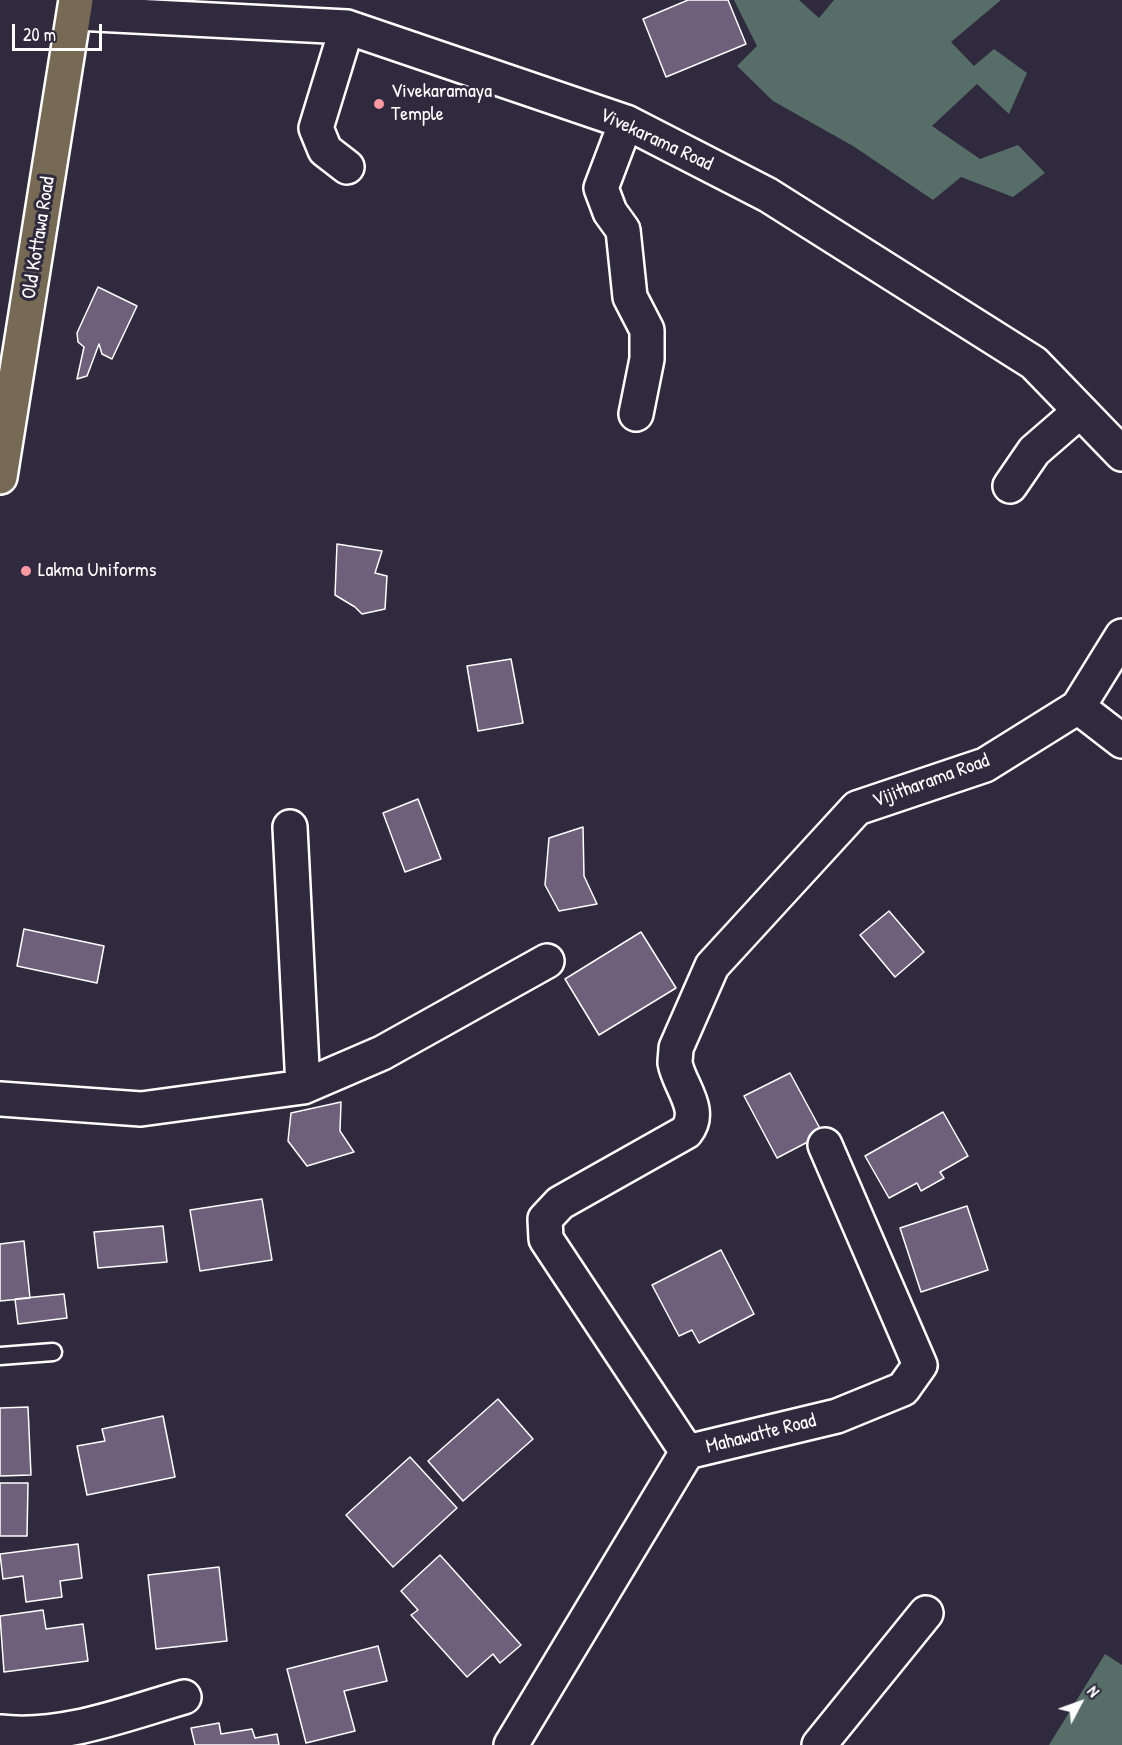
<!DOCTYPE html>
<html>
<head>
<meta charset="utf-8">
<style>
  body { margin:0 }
  #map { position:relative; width:1122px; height:1745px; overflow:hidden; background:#2f2a3d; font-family:"Patrick Hand",sans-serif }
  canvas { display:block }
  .north { position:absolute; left:1050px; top:1673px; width:60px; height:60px; -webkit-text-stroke:4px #2f2a3d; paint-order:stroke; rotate:49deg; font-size:16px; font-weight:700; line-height:24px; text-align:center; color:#fff }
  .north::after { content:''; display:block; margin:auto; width:21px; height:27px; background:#fff; clip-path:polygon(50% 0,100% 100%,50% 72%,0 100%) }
  .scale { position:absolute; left:12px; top:24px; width:90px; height:27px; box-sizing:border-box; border:3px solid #fff; border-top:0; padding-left:8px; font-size:18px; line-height:21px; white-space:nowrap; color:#fff; -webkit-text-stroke:4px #2f2a3d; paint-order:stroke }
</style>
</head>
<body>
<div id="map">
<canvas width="1122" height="1745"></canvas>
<div class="north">N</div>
<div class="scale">20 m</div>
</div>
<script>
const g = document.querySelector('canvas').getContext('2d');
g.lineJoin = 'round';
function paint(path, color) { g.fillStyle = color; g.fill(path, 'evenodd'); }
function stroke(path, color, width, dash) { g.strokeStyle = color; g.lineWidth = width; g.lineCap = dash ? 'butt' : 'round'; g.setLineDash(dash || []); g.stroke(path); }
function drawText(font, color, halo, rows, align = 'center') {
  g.font = font + ' "Patrick Hand",sans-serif'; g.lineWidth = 6; g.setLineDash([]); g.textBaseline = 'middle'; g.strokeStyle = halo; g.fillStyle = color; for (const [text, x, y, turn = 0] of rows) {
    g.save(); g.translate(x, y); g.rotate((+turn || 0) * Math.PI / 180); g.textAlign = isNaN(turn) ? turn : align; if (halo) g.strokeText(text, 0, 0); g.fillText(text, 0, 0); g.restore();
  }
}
paint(new Path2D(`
  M734,0H799L819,18L834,0H1001L951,42L974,66L994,49L1027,73L1009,114L977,84L932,126L980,159L1018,145L1045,173L1013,197L961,177L933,200L853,146L773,101L737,66L757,46Z
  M1105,1654L1122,1665V1745H1049Z`), '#576d68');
const building = new Path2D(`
  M688,0H728L746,44L666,77L643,19Z
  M98,287L137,306L112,359L102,354L99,344L87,376L77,379L84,347L78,342L77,333Z
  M337,544L382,551L375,573L387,576L385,609L362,614L355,607L335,595Z
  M511,659L523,723L478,731L467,666Z
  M418,799L441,859L405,872L383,813Z
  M583,827L584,876L597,904L559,911L545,885L549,838Z
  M889,911L924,952L895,977L860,935Z
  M24,929L104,946L97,983L17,966Z
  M641,932L676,988L599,1035L565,979Z
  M790,1073L823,1134L777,1158L744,1096Z
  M341,1102L340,1131L354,1152L307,1166L288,1141L291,1113Z
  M943,1112L968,1156L940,1172L944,1178L921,1191L917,1183L889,1198L865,1156Z
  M262,1199L272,1260L200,1271L190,1210Z
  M967,1206L988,1270L921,1292L900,1228Z
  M163,1226L167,1262L98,1268L94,1232Z
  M24,1241L30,1298L0,1301V1244Z
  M721,1250L754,1314L699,1343L692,1330L679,1336L652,1285Z
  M64,1294L67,1318L18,1324L15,1299Z
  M498,1399L533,1439L463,1501L428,1461Z
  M28,1407L31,1475L0,1476V1408Z
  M163,1416L175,1477L87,1495L77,1446L105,1441L102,1429Z
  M410,1457L457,1508L393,1567L346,1515Z
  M0,1483H28L27,1536H0Z
  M78,1544L82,1578L60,1581L62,1597L26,1602L23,1576L3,1579L0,1554Z
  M440,1555L521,1645L500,1663L493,1654L467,1677L411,1615L418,1610L401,1591Z
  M219,1567L227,1641L156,1649L148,1575Z
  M43,1610L46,1629L83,1624L88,1661L4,1672L0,1616Z
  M378,1646L387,1681L344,1691L355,1731L306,1743L287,1669Z
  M219,1723L221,1734L252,1729L255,1738L277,1734L279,1745H195L191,1728Z`);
paint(building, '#6e5f7b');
stroke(building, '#fff', 1.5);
const lane = new Path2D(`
  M0,1356L53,1352`);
const street = new Path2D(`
  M76,13L347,27L626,122L768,195L1034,363L1122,454
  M626,122L601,188L610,212L623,230L630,297L647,330V359L636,414
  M347,167L325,150L316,128L347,27
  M1010,486L1034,451L1079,412
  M1078,707L1122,636
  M290,827L303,1087
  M0,1099L141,1109L303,1087L382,1053L547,961
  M687,1452L546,1239L545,1219L560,1203L686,1132C704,1110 679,1086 675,1063C675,1058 676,1053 676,1048L712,966L857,808L985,765L1078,707L1122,741
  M0,1732C63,1739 125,1714 184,1697
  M511,1745L687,1452L837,1416L903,1389L920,1365L825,1145
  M819,1745L926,1613`);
const primary = new Path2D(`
  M0,477L76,0`);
stroke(lane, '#fff', 21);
stroke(street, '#fff', 38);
stroke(primary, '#fff', 38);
stroke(lane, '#2f2a3d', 16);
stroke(street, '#2f2a3d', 33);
stroke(primary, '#776a54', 33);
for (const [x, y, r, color] of [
  [379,104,6,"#ff9aa2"],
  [26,571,6,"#ff9aa2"]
]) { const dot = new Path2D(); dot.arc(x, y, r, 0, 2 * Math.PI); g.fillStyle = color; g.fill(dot); stroke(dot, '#2f2a3d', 2); }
drawText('20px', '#fff', '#2f2a3d', [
  ["Vivekaramaya",391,92],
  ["Temple",391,115],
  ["Lakma Uniforms",38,571]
], 'left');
drawText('20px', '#fff', '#2f2a3d', [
  ["Vivekarama Road",656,140,25],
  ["Old Kottawa Road",39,238,-81],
  ["Vijitharama Road",931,781,-20],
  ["Mahawatte Road",761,1434,-14]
]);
</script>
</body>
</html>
